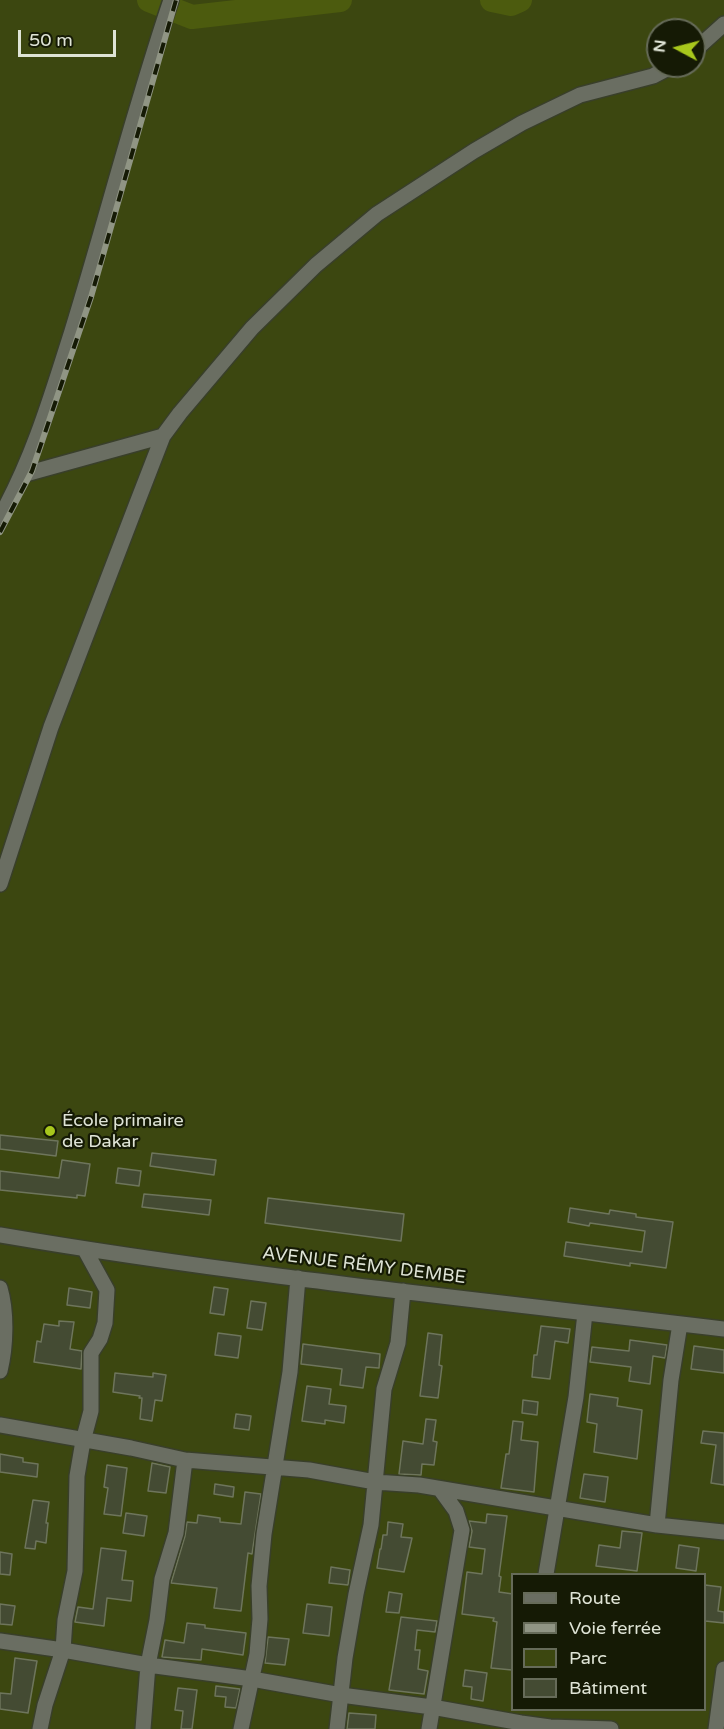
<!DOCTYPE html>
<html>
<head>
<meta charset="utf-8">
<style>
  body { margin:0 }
  #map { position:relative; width:724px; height:1729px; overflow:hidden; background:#1e240e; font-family:"Varela Round",sans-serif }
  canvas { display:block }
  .legend { position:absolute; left:511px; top:1573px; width:195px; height:138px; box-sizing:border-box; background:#151a05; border:2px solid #666b59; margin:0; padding:8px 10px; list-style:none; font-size:18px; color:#dfe4d6 }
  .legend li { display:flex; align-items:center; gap:12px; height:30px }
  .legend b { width:30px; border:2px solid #666b59 }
  .north { position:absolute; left:646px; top:18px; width:60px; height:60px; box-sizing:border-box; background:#151a05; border:2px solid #666b59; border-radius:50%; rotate:277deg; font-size:16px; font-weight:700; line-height:24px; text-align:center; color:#dfe4d6 }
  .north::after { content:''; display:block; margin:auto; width:21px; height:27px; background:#a8c71c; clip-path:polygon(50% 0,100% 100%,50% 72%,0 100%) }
  .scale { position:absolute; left:18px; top:30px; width:98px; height:27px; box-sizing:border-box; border:3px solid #dfe4d6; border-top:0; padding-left:8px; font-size:18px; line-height:21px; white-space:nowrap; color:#dfe4d6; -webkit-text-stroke:4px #151a05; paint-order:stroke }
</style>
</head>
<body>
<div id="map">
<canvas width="724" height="1729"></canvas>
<ul class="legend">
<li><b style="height:8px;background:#6a6e62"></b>Route</li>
<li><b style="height:8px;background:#909584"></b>Voie ferrée</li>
<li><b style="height:16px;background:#3c4710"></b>Parc</li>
<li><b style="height:16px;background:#444b33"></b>Bâtiment</li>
</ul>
<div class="north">N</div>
<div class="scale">50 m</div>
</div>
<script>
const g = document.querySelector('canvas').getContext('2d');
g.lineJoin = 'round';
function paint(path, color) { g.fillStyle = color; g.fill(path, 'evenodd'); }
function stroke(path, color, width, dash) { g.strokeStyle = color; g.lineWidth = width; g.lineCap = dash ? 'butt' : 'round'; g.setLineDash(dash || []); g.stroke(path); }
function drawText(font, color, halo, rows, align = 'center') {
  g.font = font + ' "Varela Round",sans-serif'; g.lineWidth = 4.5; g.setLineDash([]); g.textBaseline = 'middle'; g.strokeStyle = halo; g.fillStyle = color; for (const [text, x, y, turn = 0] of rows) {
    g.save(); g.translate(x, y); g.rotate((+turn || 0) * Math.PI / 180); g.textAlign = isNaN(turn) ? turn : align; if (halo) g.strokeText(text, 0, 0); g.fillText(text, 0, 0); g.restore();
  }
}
paint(new Path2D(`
  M0,0H724V1729H0ZM658,30H694V66H658ZM512,1574H704V1710H512Z`), '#3c4710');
stroke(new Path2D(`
  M149,0L192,17L340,0
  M492,0L511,4L520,0`), '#4c5b0e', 24);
const building = new Path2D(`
  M0,1135L58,1141L56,1156L0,1149Z
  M152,1153L216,1160L214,1175L150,1166Z
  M62,1160L90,1164L85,1196L77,1195V1198L0,1190V1171L59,1178Z
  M118,1168L141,1171L139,1186L116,1183Z
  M144,1194L211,1200L209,1215L142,1207Z
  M268,1198L404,1214L401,1241L265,1223Z
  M570,1208L609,1214L610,1210L636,1214V1217L673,1222L666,1268L630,1263V1266L564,1256L566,1242L642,1252L645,1231L590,1223L589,1226L568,1222Z
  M214,1287L228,1289L224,1315L210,1313Z
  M69,1288L92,1292L90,1308L67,1305Z
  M251,1301L266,1303L262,1330L247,1328Z
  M59,1321L74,1322L70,1349L82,1351L81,1369L34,1362L37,1341L41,1342L44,1324L59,1326Z
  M541,1326L570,1329L568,1343L555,1341L550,1379L532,1377L534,1355H537Z
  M218,1333L241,1336L238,1358L215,1355Z
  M428,1333L442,1335L439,1365L442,1366L438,1398L420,1396Z
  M630,1340L667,1345L665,1358L653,1356L650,1384L629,1381L631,1367L590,1362L592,1347L629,1351Z
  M303,1344L380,1354L379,1368L366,1367L363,1388L340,1385L342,1369L301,1364Z
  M694,1346L724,1350V1373L691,1369Z
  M115,1373L142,1376L153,1377V1373L166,1375L162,1401L155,1400L152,1421L140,1419L142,1398H139L140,1396L113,1392Z
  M307,1386L331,1389L329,1404L346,1406L344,1423L325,1420V1424L302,1421Z
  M590,1394L618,1398L617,1406L642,1410L637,1459L594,1452L597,1424L587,1422Z
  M523,1400L538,1402L537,1415L522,1413Z
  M236,1414L251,1416L249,1430L234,1428Z
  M426,1419L436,1420L433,1441L437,1442L434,1465L422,1464L421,1475L399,1474L403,1441L423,1444Z
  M513,1421L523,1422L521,1440L538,1442L534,1492L501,1488L506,1454H509Z
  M703,1431L724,1433V1485L711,1483L716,1445L701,1443Z
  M0,1454L23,1458V1462L38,1464L37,1477L0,1472Z
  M152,1463L170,1467L166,1493L148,1491Z
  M107,1465L127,1468L121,1516L104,1514L108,1488L104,1487Z
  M584,1474L608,1477L605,1502L580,1498Z
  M215,1484L234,1487L233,1497L214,1494Z
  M245,1492L261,1494L252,1554L248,1553L241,1611L214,1608L217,1588L171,1583L185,1536L187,1522L197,1523L198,1515L220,1518V1522L241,1524Z
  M33,1500L49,1502L46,1523H48L46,1543L36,1541L35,1549L25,1548Z
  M126,1513L147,1516L144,1536L123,1533Z
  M487,1514L507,1516L499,1576L501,1577L499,1592L513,1594L512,1670L491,1668L497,1622L493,1621L494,1618L462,1614L467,1572L482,1574L485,1549L469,1547L472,1531L469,1521L486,1523Z
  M388,1522L403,1524L401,1537L412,1538L404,1572L377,1568L380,1549H381L383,1535H387Z
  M622,1531L642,1533L637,1571L596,1566L599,1545L620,1548Z
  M679,1545L699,1548L696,1571L676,1568Z
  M101,1548L126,1551L122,1580L133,1581L131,1601L107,1598L104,1626L75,1622L78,1607L93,1609Z
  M0,1552L12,1554L10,1575L0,1574Z
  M331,1567L350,1570L348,1585L329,1583Z
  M705,1585L721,1587L718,1611L724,1612V1623L705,1621Z
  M389,1592L402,1594L399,1613L386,1612Z
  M0,1604L15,1606L12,1625L0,1624Z
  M307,1604L332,1607L329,1636L303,1633Z
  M401,1617L437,1621L435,1632L417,1630L415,1650H420L418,1669L428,1671L424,1694L389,1690Z
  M187,1623L205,1625V1628L246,1633L243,1655L202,1649L201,1660L162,1657L165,1640L184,1643Z
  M268,1637L289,1639L285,1665L265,1663Z
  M15,1658L37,1661L28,1713L0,1709V1693L11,1694Z
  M465,1670L487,1673L483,1701L471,1699L472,1687L463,1686Z
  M216,1686L240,1689L236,1708L225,1707L226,1697L215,1696Z
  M178,1688L197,1690L192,1729H181L183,1711L175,1710Z
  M349,1713L376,1715L375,1729H347Z`);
paint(building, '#444b33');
stroke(building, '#6e755c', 1.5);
const minor = new Path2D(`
  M694,51L724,24
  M22,475L163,436
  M0,517C33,459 52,394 72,331C106,221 134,109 171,0
  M0,884L51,727L137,503L163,436L180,413L252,328L316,265L377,214L474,151L522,123L580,95L653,76L672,66
  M0,1235C240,1276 482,1300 724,1329
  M0,1288C7,1312 6,1346 0,1371
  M0,1425L131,1448L185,1460L309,1470L375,1482L419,1485L657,1525L724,1532
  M657,1525L671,1380L680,1324
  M546,1574L576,1397L585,1313
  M0,1641L63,1650L148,1665L252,1679L341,1695L432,1707L521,1723L550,1727L611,1729
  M40,1729L45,1705L63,1650L65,1620L75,1571L77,1476L83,1441L91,1411V1353L100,1339L105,1323L107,1290L85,1250
  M143,1729L148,1665L157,1620L162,1579L176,1533L185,1460
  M241,1729L257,1654L260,1619L259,1586L264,1534L290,1372L298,1278
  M337,1729L345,1658L356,1594L371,1525L384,1389L398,1343L403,1291
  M429,1729L462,1530L456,1511L440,1489
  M716,1729L724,1669`);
stroke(minor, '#393f2a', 18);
stroke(minor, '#6a6e62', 15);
const rail = new Path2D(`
  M0,532L32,471L91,297L176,0`);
stroke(rail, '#909584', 6);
stroke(rail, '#151a05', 4, [11]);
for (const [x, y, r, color] of [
  [50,1131,6,"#a8c71c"]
]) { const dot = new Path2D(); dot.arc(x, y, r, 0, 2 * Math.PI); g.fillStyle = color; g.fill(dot); stroke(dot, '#151a05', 2); }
drawText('18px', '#dfe4d6', '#151a05', [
  ["École primaire",62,1121],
  ["de Dakar",62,1142]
], 'left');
drawText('18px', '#dfe4d6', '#151a05', [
  ["AVENUE RÉMY DEMBE",364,1266,7]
]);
</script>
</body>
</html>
